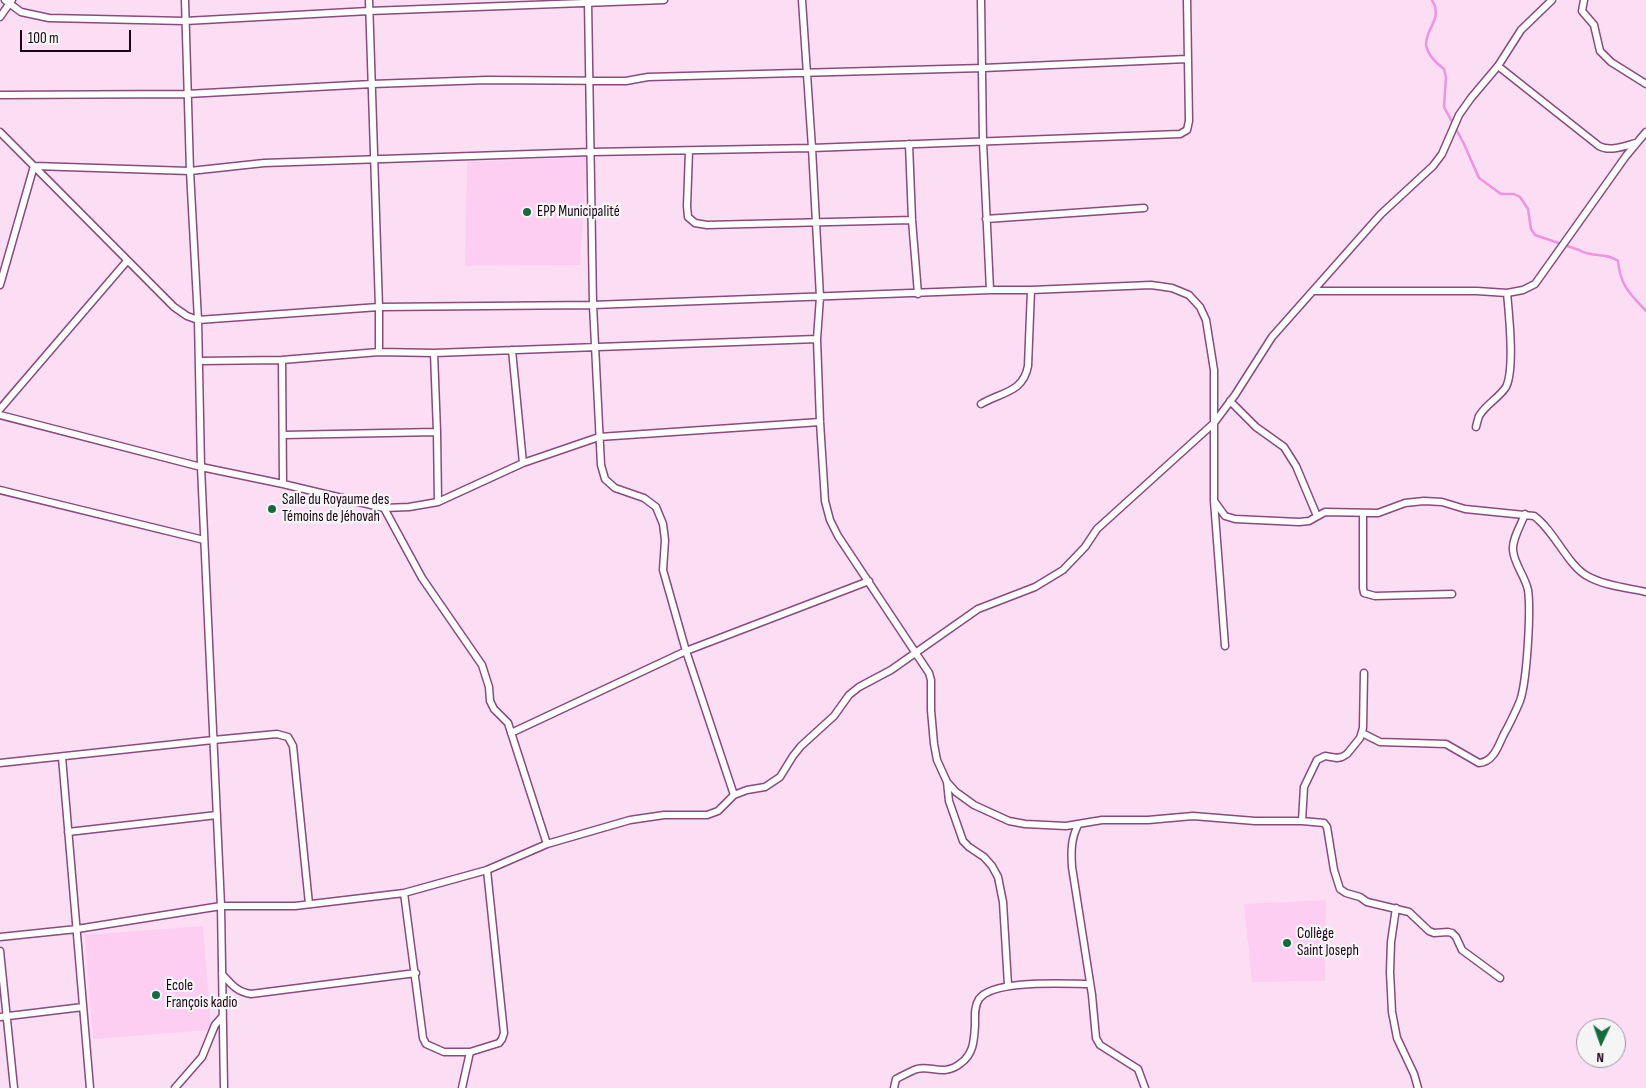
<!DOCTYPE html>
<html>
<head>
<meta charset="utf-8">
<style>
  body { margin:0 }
  #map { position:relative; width:1646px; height:1088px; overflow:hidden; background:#fbdef4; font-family:"Sofia Sans Condensed",sans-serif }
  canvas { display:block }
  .north { position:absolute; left:1576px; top:1018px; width:50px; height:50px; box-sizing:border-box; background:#f5f5f5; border:1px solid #9d949b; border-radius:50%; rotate:183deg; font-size:14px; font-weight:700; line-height:20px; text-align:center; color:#190315 }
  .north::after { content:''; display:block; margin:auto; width:18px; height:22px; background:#146b3d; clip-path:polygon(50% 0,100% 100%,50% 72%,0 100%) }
  .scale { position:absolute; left:20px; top:30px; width:111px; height:22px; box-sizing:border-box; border:2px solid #190315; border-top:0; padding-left:6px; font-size:15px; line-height:18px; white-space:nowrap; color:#190315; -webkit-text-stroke:4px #f5f5f5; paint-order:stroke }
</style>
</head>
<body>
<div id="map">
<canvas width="1646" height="1088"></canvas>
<div class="north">N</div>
<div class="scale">100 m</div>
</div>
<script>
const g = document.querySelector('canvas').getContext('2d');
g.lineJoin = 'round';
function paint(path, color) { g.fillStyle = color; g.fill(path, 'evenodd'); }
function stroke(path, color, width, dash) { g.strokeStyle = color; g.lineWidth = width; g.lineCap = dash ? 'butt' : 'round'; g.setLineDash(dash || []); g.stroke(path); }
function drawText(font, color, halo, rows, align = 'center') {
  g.font = font + ' "Sofia Sans Condensed",sans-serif'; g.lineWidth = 4.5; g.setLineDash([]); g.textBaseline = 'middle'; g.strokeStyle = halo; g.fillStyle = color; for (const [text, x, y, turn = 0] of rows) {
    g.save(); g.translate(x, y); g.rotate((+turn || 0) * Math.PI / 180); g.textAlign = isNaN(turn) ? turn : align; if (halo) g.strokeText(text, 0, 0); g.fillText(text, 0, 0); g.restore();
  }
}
paint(new Path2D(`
  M587,157L580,265L465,266L467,162Z
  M1326,900L1325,981L1252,982L1244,904Z
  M203,926L211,1030L93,1039L85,935Z`), '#fdcef2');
stroke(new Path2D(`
  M1432,0C1449,27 1402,37 1444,69L1446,77L1444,107L1464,144L1479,178L1501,194H1514L1520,197L1528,209L1531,229L1535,235L1579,250C1591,258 1606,252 1618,261C1620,285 1630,294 1646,311`), '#f192de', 2.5);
const street = new Path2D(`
  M5,0L21,12L49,18L185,21L369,11L664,0
  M185,0L190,171L198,320L201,467L221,906L224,1088
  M369,0L379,307V352
  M802,0L812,148L820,297L817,339L820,422L825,501L830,520L838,536L929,673L931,680V710L934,744L937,760L947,782L956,792L974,805L1009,821L1025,824L1066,826L1102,820H1148L1193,816L1255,821H1302L1304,787L1317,760L1325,756L1337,758L1342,757L1347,754L1360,738L1363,728L1364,673
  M981,0L983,142L990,290
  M1584,0L1582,11L1594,25L1600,51L1611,62L1646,84
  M588,2L593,305L601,465L605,479L615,488L644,498L656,507L663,524L665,540L663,570L686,651L734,795
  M0,17L12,0
  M1498,66L1599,146C1610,152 1625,146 1636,143
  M0,95L187,94L372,84L487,80L626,81L648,77L983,68L1187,59
  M0,132L174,307L187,316L198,320L379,307L593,305L990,290H1031L1151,285L1172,288L1189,295L1200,307L1206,320L1214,370V501L1225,646
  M909,144L912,220L918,294
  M689,151L687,206L688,217L695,223L707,225L912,220
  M986,219L1144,208
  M0,285L34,166L190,171L264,163L591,152L812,148L1180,134L1187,130L1189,121L1187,0
  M1313,291H1477L1507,293L1523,290L1535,284L1626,156L1646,132
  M512,350L523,463
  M434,353L437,432L438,502
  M282,360L283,484
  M199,361L282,360L379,352L434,353L817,339
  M1230,401L1256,427L1284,447L1296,466L1317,516
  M981,404C1001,392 1023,393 1028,366L1031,290
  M0,409L127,261
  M0,415L201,467L283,484L384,508L409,507L438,502L523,463L599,437L820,422
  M1476,427C1477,423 1478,419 1479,416C1486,404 1499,398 1506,387C1515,369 1509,314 1507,293
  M283,435L437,432
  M0,490L204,540
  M1215,502L1225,516L1235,519L1299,522L1309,521L1325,512L1378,513L1405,503L1424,501L1442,502L1465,509L1534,516C1555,531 1568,567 1589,577C1606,586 1628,588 1646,592
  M384,508L422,578L482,665L489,687L490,701L494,709L508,723L547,844
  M1363,513V588L1364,593L1375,596L1452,594
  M511,733L686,651L869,581
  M1362,733L1380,742L1446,744L1479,763C1493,762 1498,747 1503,736C1509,725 1515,713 1520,701C1527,681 1531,611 1528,590C1525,576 1514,564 1513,550C1512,539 1521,525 1525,514
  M62,757L90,1088
  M0,763L213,740L277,734L288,737L293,746L309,904
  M947,782L949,801L963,841L969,847L984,857L992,866L998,877L1003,902L1008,985
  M1302,821L1324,823L1327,827L1334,870L1340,889L1346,893L1360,897L1367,902L1409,912L1429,931L1434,933L1448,932L1452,933L1456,937L1462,950L1500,978
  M1078,825C1071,839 1071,851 1072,867L1092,995L1096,1038L1100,1045L1138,1069L1145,1088
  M68,832L217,815
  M404,893L423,1038L426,1044L444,1052H470L499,1043L502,1039L504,1033L487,870
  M1396,908L1391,942L1390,972L1392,1012L1397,1038L1414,1074L1418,1088
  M0,937L77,929L221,906H295L404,893L487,870L547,844L630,820L664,815H707L718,811L734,795L747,790L765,787L780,777L793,756L801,746L834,716L849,695L859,687L891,670L978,609L1035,587L1063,570L1085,547L1097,529L1214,423L1235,395L1272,337L1381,214L1433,166L1442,154L1459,115L1471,98L1498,66L1521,30L1552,0
  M0,951L14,1088
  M222,974C231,984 237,992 251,994L416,973
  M0,1017L83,1007
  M175,1088L202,1057L215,1025L222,1017
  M462,1088L470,1052
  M894,1088L896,1079C902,1076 911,1071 917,1069C931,1065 944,1077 961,1063C974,1053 974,1040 975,1025C975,1016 974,1007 979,999C993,979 1066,984 1090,984`);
stroke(street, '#884b7c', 9);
stroke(street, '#fff', 6);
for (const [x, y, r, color] of [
  [527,212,5,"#146b3d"],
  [272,509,5,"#146b3d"],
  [1287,943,5,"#146b3d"],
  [156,995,5,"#146b3d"]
]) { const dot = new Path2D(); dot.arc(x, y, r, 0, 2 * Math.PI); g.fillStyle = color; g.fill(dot); stroke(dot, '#f5f5f5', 2); }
drawText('15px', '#190315', '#f5f5f5', [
  ["EPP Municipalité",537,212],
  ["Salle du Royaume des",282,500],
  ["Témoins de Jéhovah",282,517],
  ["Collège",1297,934],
  ["Saint Joseph",1297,951],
  ["Ecole",166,986],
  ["François kadio",166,1003]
], 'left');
</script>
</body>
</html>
